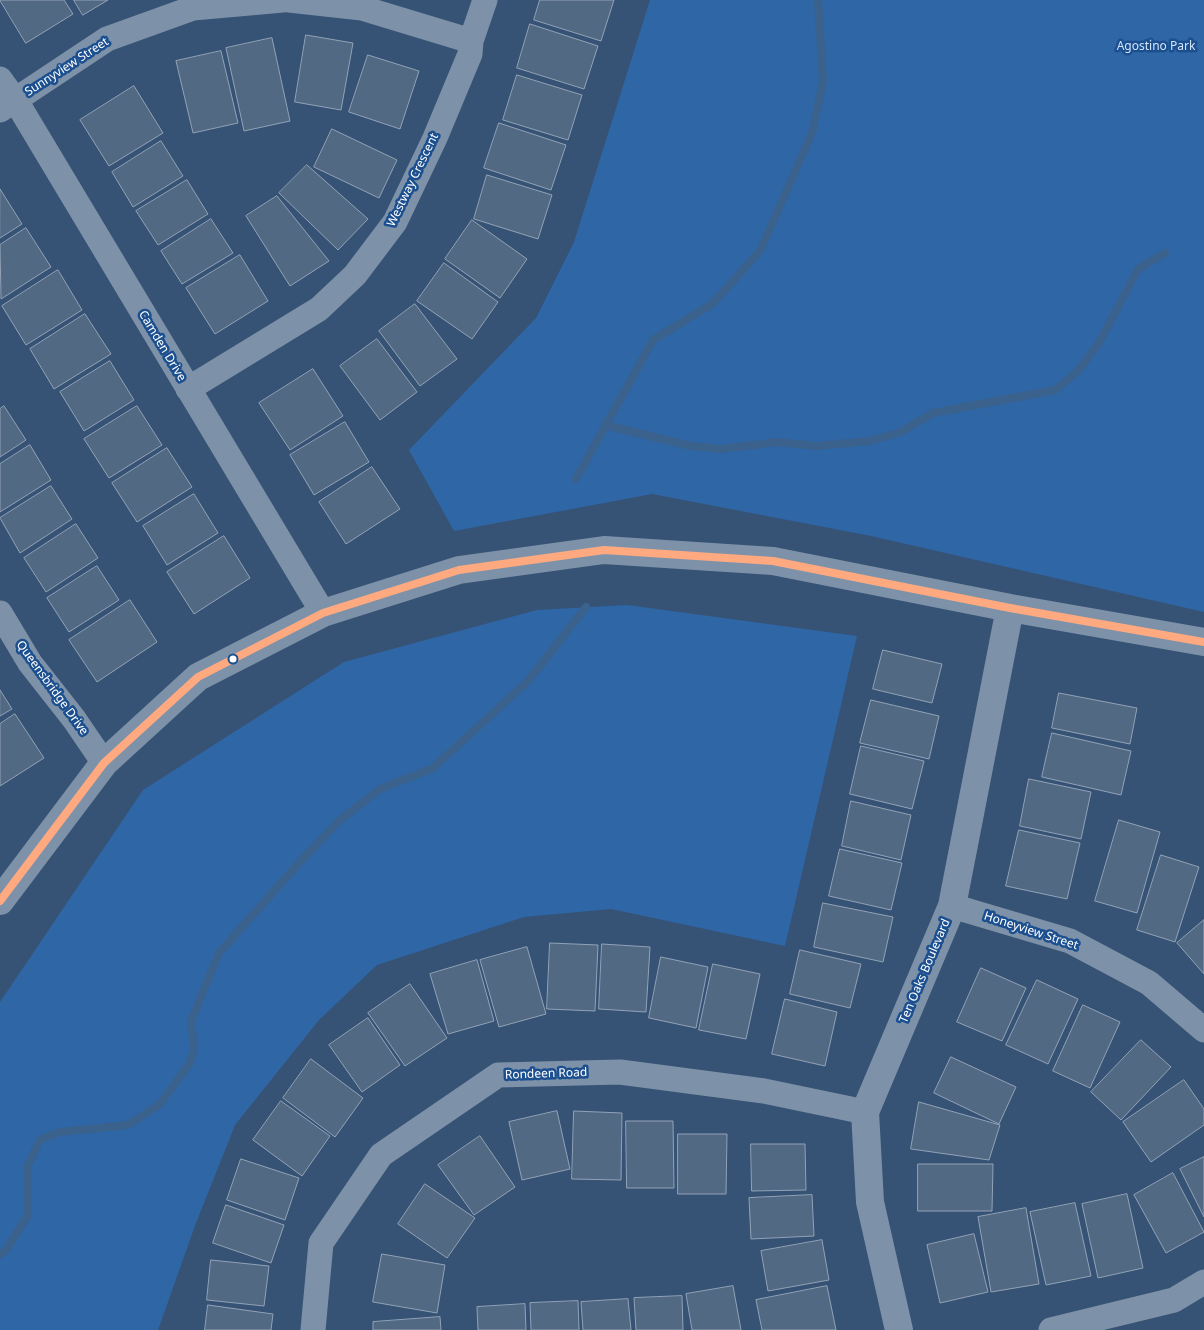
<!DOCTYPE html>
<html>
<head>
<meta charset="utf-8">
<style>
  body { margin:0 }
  canvas { display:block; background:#365274 }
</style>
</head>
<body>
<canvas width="1204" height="1330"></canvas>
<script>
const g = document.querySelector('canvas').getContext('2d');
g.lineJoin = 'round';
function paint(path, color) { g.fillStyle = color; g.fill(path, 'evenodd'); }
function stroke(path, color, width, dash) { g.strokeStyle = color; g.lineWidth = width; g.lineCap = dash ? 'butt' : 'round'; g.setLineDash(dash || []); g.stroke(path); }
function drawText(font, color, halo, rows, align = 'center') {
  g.font = font + ' "Noto Sans",sans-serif'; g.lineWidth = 5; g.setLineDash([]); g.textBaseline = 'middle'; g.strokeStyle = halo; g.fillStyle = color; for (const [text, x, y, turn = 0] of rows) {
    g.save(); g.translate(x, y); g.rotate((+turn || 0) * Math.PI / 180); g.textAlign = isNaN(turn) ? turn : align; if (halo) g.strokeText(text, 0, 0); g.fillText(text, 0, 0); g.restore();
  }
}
paint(new Path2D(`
  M650,0H1204V612L871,536L652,494L454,531L409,450L536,318L574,242Z
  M627,605L857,636L785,946L611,909L524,917L377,965L319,1020L235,1125L196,1223L158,1330H0V1002L143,790L344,662L537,610Z`), '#2f66a5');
stroke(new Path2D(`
  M605,425L691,446L722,449L778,442L817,446L870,441L901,432L933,413L1055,390L1077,372L1099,343L1138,269L1165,253
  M576,479L653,340L712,304L760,251L812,133L823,81L818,0
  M0,1255L6,1250L28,1215V1165L40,1140L60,1132L128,1125L160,1104L190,1063L194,1049L191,1021L219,953L298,864L339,821L380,789L433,768L528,681L586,607`), '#3b618d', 8);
const building = new Path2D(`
  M0,0H64L73,14L26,43Z
  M74,0H108L83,15Z
  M540,0H614L601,41L534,20Z
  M530,24L598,46L584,89L517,68Z
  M306,35L353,43L341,110L295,102Z
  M272,38L290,121L244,131L226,48Z
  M221,51L238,123L193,133L176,61Z
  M368,55L419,71L400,129L349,112Z
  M517,75L582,95L568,140L503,120Z
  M134,86L163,133L109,166L80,120Z
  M499,123L566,145L551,190L484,168Z
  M332,129L397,160L379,198L314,167Z
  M161,141L183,176L133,207L112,172Z
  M307,165L368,219L338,250L279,193Z
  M487,175L552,195L538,239L474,219Z
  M187,180L208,214L158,245L136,211Z
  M0,189L22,224L0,238Z
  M277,196L329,261L290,286L246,216Z
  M211,219L233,253L182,284L161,251Z
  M472,220L527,259L500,298L445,259Z
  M26,228L51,267L1,299L0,245Z
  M240,255L268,301L215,334L186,288Z
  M444,263L498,302L472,339L417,301Z
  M58,270L82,310L26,345L2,306Z
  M415,304L457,359L420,386L379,331Z
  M85,314L111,354L54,389L30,349Z
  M377,339L417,392L380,420L340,366Z
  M110,361L134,400L84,431L60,392Z
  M313,369L343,416L290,450L259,403Z
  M4,406L26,440L0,457V409Z
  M137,406L162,445L109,478L84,439Z
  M345,422L369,462L314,495L290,455Z
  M30,445L51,480L0,512V464Z
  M167,448L192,487L137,522L112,483Z
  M372,467L400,509L346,544L319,502Z
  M51,486L72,519L20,553L0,518Z
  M194,494L218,533L167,565L143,526Z
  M76,524L98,558L46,592L24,558Z
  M224,536L250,578L194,614L167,572Z
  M97,566L119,600L69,632L47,598Z
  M130,600L157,642L97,682L69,640Z
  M883,650L942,664L932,703L873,689Z
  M0,690L12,709L0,716Z
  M1059,693L1137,708L1130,744L1052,728Z
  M871,700L939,716L929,759L860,743Z
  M15,714L44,758L0,786V724Z
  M1052,733L1131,751L1121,795L1042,777Z
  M861,746L924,761L912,809L850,794Z
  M1029,779L1091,792L1081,839L1020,826Z
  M851,801L911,815L901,860L842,846Z
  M1119,820L1160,832L1137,913L1095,901Z
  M1019,830L1080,843L1067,899L1006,886Z
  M840,849L902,863L891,910L829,896Z
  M1161,855L1199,867L1175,942L1137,930Z
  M823,903L893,917L883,962L814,947Z
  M1204,920V974L1177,943Z
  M550,943L598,945L595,1011L547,1009Z
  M602,944L650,947L646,1012L599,1009Z
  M527,947L546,1014L499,1027L480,960Z
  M800,950L861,964L850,1008L790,994Z
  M661,957L708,967L696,1028L649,1018Z
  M477,960L494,1021L448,1034L430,974Z
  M713,964L760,974L746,1039L699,1030Z
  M981,968L1026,988L1002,1041L957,1022Z
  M1037,980L1078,999L1048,1064L1006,1045Z
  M410,984L447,1038L405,1066L368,1013Z
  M785,999L837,1012L825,1066L772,1054Z
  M1083,1005L1120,1022L1090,1088L1053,1071Z
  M368,1018L400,1065L362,1092L329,1045Z
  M1141,1040L1171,1067L1121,1120L1091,1092Z
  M951,1057L1016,1087L999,1124L934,1093Z
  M311,1059L363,1098L335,1137L283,1098Z
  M1184,1080L1204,1109V1125L1151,1162L1123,1122Z
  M281,1101L330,1136L302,1176L253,1140Z
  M919,1102L1000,1125L989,1160L911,1149Z
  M557,1111L570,1169L522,1180L509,1122Z
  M574,1111L622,1113L621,1180L572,1179Z
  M626,1121H673L674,1188H627Z
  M678,1134H727L726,1194H678Z
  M480,1136L515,1187L474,1215L438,1165Z
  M751,1144H805L806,1190L752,1191Z
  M1204,1157V1217L1180,1169Z
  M241,1159L299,1178L285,1220L227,1200Z
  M918,1164H993L992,1211H918Z
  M1173,1173L1204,1232L1166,1253L1134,1195Z
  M425,1184L475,1218L447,1258L398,1224Z
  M1127,1194L1143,1268L1098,1278L1082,1204Z
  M812,1195L814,1236L751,1239L749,1198Z
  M1075,1203L1091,1276L1046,1285L1030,1212Z
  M226,1205L284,1225L271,1263L213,1243Z
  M1026,1208L1039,1284L991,1292L978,1217Z
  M974,1234L988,1292L940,1303L927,1245Z
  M822,1240L829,1280L768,1291L761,1251Z
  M382,1254L445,1265L437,1313L373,1302Z
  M211,1260L269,1266L264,1306L207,1300Z
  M733,1286L741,1330H692L686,1294Z
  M827,1286L836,1330H762L756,1300Z
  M682,1296L683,1330H636L634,1298Z
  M628,1299L631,1330H583L581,1302Z
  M578,1301L579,1330H531L530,1303Z
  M525,1304L526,1330H478L477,1307Z
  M208,1305L273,1314L271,1330H205Z
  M440,1317L441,1330H373V1322Z`);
paint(building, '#526984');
stroke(building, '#92a2b6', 1);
stroke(new Path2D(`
  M289,0L362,8L471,41
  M0,79L16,101L323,613
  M0,110L107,39L193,8L283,0
  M188,389L319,309L355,275L395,222L435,138L470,54L471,41L485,0
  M0,613L30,663L74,719L104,763
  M952,906L1070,941L1149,983L1204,1030
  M313,1330L321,1243L381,1155L498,1075L620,1072L764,1091L865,1112
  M1051,1330L1174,1300L1204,1282`), '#7d92a8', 25);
stroke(new Path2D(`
  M0,901L104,763L198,677L323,613L459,570L604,550L773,561L1010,608L1204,642
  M899,1330L870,1202L865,1112L952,906L1010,608`), '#7d92a8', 28);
stroke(new Path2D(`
  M0,901L104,763L198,677L323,613L459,570L604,550L773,561L1010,608L1204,642`), '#ffa980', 8);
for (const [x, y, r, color] of [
  [233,659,4.5,"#fff"]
]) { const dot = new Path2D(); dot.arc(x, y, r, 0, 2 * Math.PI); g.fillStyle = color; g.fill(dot); stroke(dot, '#1b4f8f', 2); }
drawText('12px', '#cfe3fa', '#1b4f8f', [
  ["Agostino Park",1156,47]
]);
drawText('12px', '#fff', '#1b4f8f', [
  ["Sunnyview Street",67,67,-33],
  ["Westway Crescent",413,180,-64],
  ["Camden Drive",162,346,59],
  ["Queensbridge Drive",52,688,54],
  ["Honeyview Street",1031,931,18],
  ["Ten Oaks Boulevard",925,971,-67],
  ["Rondeen Road",546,1074,-2]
]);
</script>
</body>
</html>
